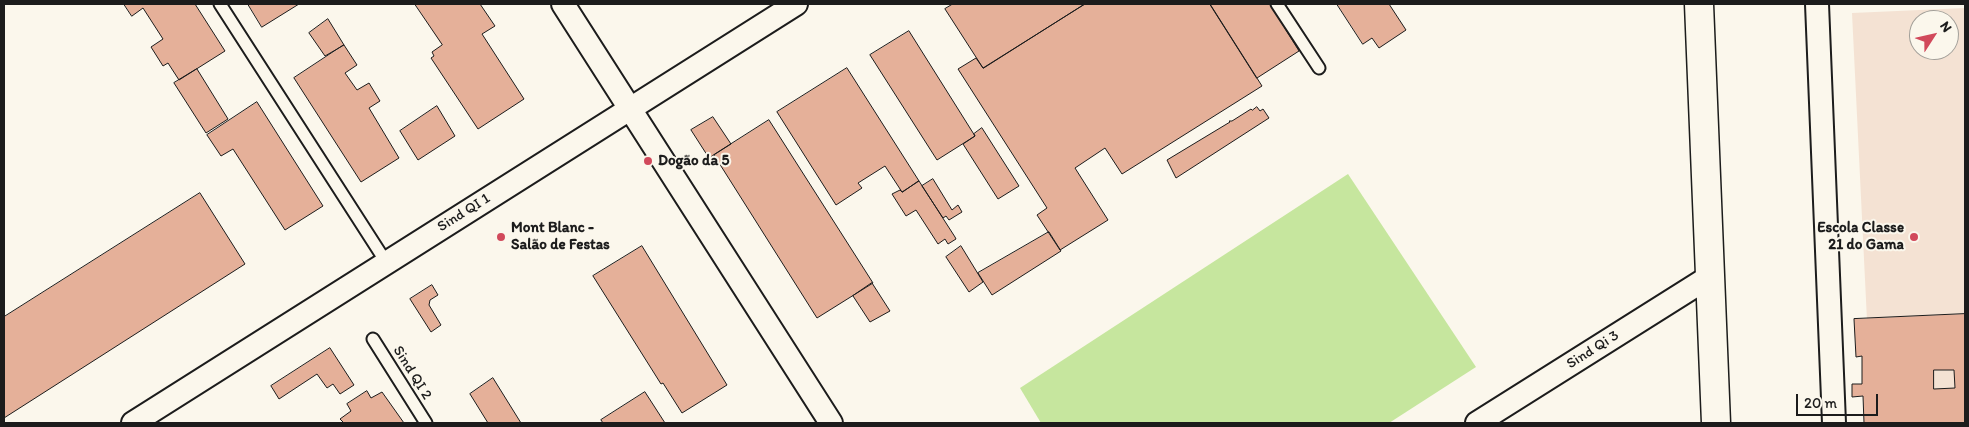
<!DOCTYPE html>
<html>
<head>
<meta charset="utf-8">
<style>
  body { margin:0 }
  #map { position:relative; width:1969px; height:427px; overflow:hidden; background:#fbf7ec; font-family:Itim,sans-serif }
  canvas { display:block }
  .frame { position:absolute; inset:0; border:5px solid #1c1c1c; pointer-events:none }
  .north { position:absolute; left:1909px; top:10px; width:50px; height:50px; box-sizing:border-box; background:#fbf7ec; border:1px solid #a29f99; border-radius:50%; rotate:55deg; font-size:14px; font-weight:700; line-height:20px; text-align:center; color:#1c1c1c }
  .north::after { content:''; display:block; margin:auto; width:18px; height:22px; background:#d1495b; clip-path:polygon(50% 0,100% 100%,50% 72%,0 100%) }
  .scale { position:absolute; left:1796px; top:394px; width:82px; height:22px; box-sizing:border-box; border:2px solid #1c1c1c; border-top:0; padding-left:6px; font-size:15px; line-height:18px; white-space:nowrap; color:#1c1c1c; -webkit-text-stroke:4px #fbf7ec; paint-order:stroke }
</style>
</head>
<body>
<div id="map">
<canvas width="1969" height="427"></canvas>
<div class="frame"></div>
<div class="north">N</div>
<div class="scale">20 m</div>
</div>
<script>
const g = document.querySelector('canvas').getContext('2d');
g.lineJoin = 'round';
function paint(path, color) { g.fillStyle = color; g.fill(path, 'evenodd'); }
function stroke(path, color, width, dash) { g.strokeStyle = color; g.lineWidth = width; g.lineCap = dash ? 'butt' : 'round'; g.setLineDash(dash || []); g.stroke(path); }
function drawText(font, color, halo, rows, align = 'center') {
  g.font = font + ' Itim,sans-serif'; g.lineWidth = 4; g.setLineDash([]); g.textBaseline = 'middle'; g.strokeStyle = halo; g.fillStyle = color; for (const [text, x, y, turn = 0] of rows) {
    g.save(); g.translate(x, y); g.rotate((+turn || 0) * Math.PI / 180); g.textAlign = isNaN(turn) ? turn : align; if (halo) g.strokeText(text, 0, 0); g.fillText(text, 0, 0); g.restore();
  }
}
paint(new Path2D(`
  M1965,8V423H1872L1852,13ZM1919,20H1949V50H1919Z`), '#f4e2d3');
paint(new Path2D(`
  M1348,174L1476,367L1389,423H1041L1020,388Z`), '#c6e69e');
const building = new Path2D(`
  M124,4H195L225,51L179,80L168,63L163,66L151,47L163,39L143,8L132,16Z
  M248,4H299L262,27Z
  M415,4H480L495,26L482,34L524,99L478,129L431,58L434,56L432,52L442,45Z
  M953,4H1085L983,68L945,9Z
  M1085,4H1210L1262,86L1122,174L1105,148L1075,168L1108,220L1060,250L1037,215L1047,208L958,69L976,58L983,68Z
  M1210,4H1270L1299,51L1257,78Z
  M1337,4H1389L1406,30L1379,48L1372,38L1363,44Z
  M328,19L344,45L325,56L309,33Z
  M909,31L975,136L937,160L870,55Z
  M344,45L357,65L345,73L357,90L369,83L380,101L369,108L399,158L361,182L294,78Z
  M847,68L919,181L902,192L885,166L858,183L862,188L836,205L777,112Z
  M197,69L228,119L206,133L174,83Z
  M257,102L323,206L285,230L233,149L221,156L207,135Z
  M437,106L455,136L418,160L400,131Z
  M1257,107L1260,111L1263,109L1269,118L1176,178L1167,160L1230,122L1229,121H1232L1251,109L1252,110Z
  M713,117L731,144L709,158L691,130Z
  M769,120L873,283L817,318L714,155Z
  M982,128L1019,186L998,199L963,144L975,136L974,134Z
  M933,179L952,210L958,205L962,212L949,220L946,216L943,218L922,186Z
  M919,181L955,237L956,239L948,244L945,239L938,244L916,210L906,216L892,194L900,190L902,192Z
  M200,193L245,264L4,418V317Z
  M1049,232L1061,251L992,295L978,273Z
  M642,246L727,385L682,413L663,383L661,384L593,276Z
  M961,246L983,282L969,292L946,257Z
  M872,283L890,311L870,322L853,296Z
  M432,285L438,295L430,300L429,305L441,325L431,332L410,299Z
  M1965,314V423H1864L1863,396L1852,397V384H1862V356L1856,357L1854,319ZM1934,370H1954L1955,388L1934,389Z
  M330,348L354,385L340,394L333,384L327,388L317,374L279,399L271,386Z
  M493,378L521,423H488L470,394Z
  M367,391L371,398L382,392L404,423H344L340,419L351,411L347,404Z
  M645,392L665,423H603L601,420Z`);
paint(building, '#e5b099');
stroke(building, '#1c1c1c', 1);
const service = new Path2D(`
  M220,4L386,262
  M1277,4L1319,68
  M373,339L426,423`);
const minor = new Path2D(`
  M563,4L831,423
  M1817,4L1834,423
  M133,423L796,4
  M1477,423L1709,277`);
const secondary = new Path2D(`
  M1699,4L1716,423`);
stroke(service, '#1c1c1c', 15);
stroke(minor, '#1c1c1c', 26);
stroke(secondary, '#1c1c1c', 31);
stroke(service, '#fbf7ec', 11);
stroke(minor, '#fbf7ec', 22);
stroke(secondary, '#fbf7ec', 28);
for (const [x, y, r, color] of [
  [648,161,5,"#d1495b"],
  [501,237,5,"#d1495b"],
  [1914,237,5,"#d1495b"]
]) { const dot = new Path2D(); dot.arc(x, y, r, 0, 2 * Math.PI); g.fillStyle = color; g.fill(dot); stroke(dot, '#fbf7ec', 2); }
drawText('bold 15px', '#1c1c1c', '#fbf7ec', [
  ["Dogão da 5",658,161],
  ["Mont Blanc -",511,228],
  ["Salão de Festas",511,245],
  ["Escola Classe",1904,228,"right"],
  ["21 do Gama",1904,245,"right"]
], 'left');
drawText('15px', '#1c1c1c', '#fbf7ec', [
  ["Sind QI 1",464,213,-32],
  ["Sind Qi 3",1593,350,-32],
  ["Sind QI 2",412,373,58]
]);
</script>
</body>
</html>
